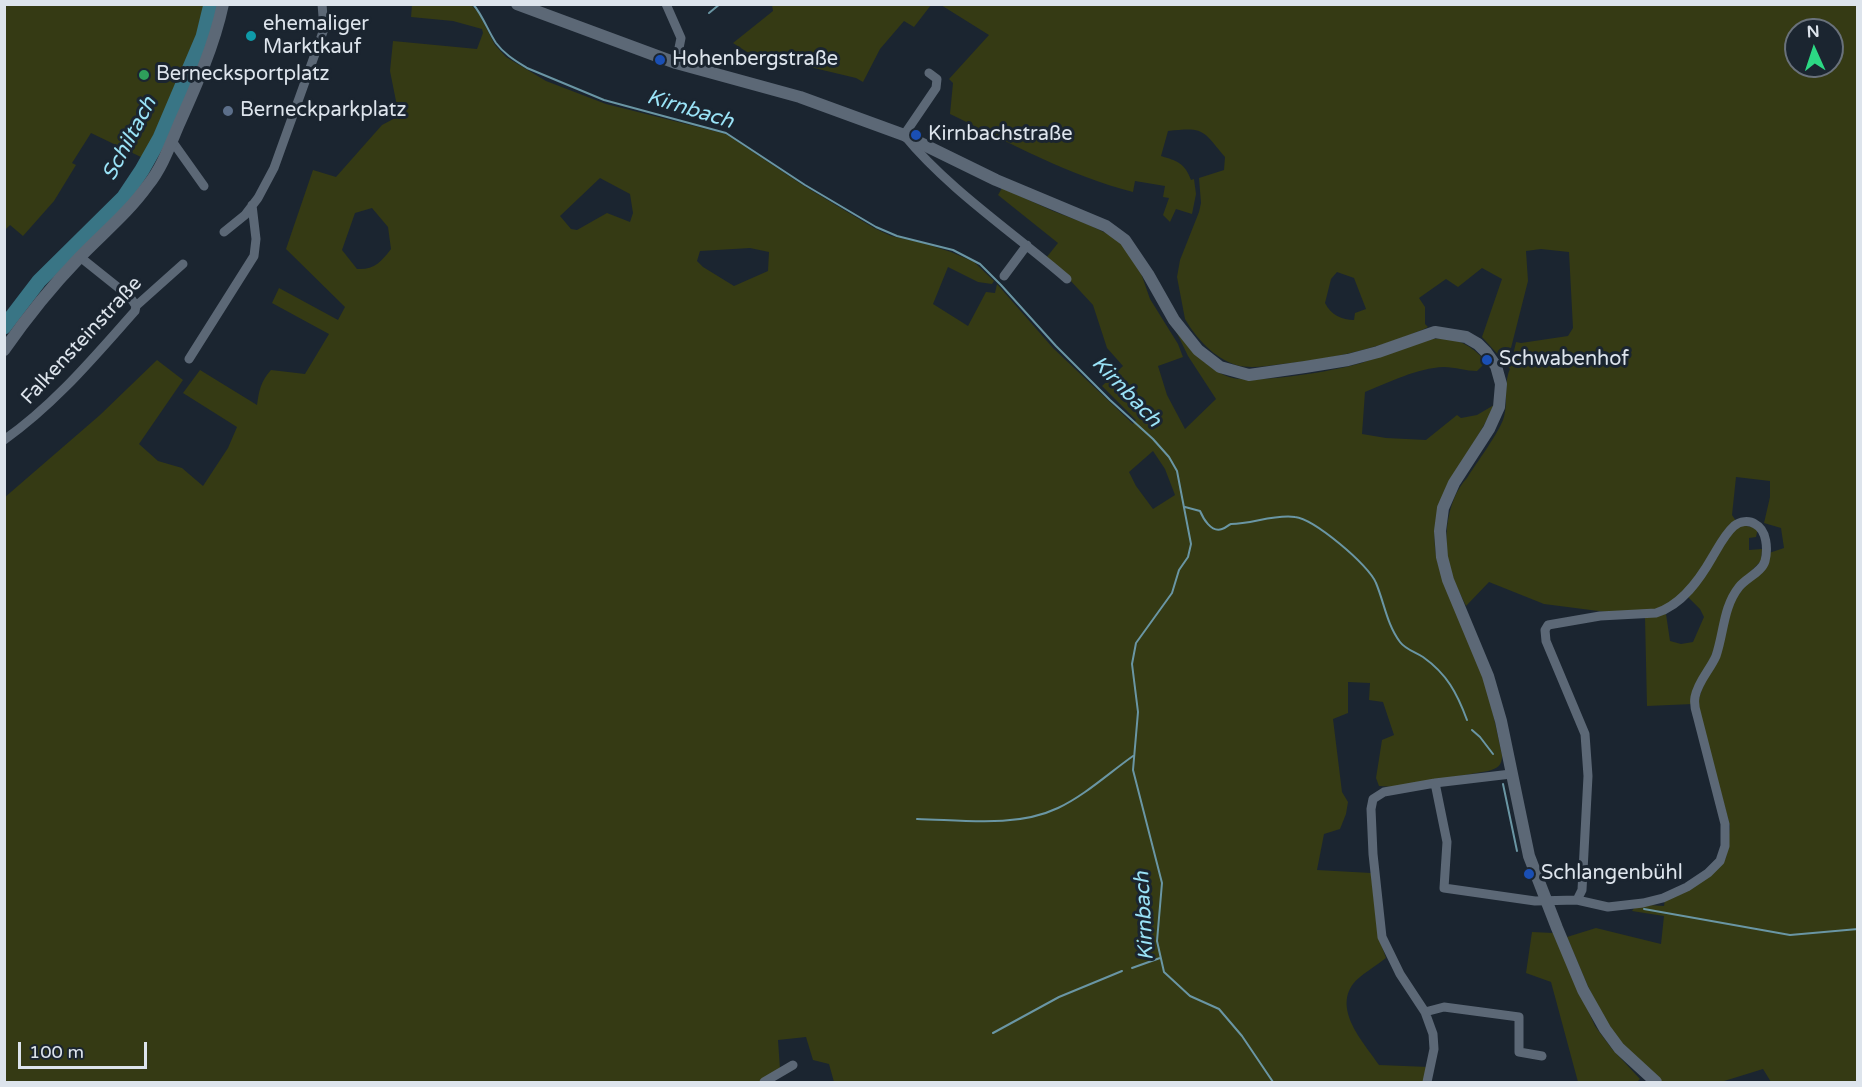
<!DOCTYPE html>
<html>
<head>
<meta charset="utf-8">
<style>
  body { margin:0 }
  #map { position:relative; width:1862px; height:1087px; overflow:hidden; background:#1b2530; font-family:"Varela Round",sans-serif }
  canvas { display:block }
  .frame { position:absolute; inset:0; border:6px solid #dde4ec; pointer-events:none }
  .north { position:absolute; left:1784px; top:18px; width:60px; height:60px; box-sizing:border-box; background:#1b2530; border:2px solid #69717b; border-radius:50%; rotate:357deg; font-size:16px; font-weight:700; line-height:24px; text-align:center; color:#dde4ec }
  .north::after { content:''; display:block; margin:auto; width:21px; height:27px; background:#2cd884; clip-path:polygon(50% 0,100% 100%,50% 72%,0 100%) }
  .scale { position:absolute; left:18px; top:1042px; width:129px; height:27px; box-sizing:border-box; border:3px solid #dde4ec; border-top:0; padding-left:8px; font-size:18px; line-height:21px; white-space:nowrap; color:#dde4ec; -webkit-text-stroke:4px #1b2530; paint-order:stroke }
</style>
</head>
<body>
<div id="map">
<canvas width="1862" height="1087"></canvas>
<div class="frame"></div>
<div class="north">N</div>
<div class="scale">100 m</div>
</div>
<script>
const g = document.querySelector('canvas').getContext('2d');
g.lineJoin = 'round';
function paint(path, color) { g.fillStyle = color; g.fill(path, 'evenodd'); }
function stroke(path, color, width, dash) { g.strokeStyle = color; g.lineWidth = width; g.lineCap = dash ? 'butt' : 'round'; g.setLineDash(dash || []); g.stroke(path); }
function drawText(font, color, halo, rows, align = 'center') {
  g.font = font + ' "Varela Round",sans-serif'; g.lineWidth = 6; g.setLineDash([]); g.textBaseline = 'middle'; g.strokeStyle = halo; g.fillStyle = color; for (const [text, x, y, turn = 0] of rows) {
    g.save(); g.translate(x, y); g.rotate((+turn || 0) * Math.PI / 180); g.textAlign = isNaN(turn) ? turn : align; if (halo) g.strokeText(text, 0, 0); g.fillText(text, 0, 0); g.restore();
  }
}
paint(new Path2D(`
  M5,4L206,5L201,30L143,158L91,133L72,163L76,165L54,201L23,236L10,225L5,230Z
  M412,5H471L478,12L495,45L506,57L546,81L606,104L726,134L804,186L874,228L891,236L923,243L951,252L974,262L994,281L992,284L978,282L948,267L933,304L968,326L986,292L995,293L997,284L1053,348L1133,424L1136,420L1102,386L1123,366L1107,348L1093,305L1069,279L1046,258L1058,243L998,195L1002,188L1053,211L1087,224L1112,236L1123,244L1142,276L1150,299L1178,344L1183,357L1158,366L1167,395L1185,429L1216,399L1188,356L1175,329C1191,348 1205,368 1229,377C1252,385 1346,370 1370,360C1411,345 1451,319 1486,362L1477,371C1466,371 1455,367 1444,367C1417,368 1390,382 1365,392L1362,434L1386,438L1426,440L1457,415L1461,418L1477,415L1494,405C1469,462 1422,497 1438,564L1487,686L1502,755C1502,766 1498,768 1488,771L1395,787L1379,786L1376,778L1382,740L1394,735L1383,702L1369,700L1370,683L1348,682V713L1333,719L1342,792L1348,802L1346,814L1340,829L1324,834L1317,870L1371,873L1378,935L1386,958C1377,965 1359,976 1353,984C1333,1011 1365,1044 1379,1065L1429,1067L1425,1082H834L829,1064L813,1060L806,1037L778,1040L780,1069L759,1082H5L4,498L100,415L157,360L183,380L139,444L158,461L182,468L203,486L228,448L237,427L183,393L200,370L257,405C259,390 261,381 271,370L305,374L329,334L272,303L279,288L338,320L345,307L286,249L313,170L336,177L382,125L399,116L390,71L393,41L477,49L483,33L482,29L453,21L411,17ZM600,178L630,194L633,213L630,222L607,213L577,230L571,229L560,216ZM372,208L388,227L391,249C381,262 374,270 357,269L342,250L355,213ZM750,248L769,252L768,271L734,286L703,267L697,261L700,251ZM1153,451L1165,469L1175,495L1153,509L1136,486L1129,472Z
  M772,5V4L931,5L914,27L904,21L880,49L863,82L856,78L747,52L733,43L773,11Z
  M941,5H1857V1082H1771L1763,1069L1721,1082H1662C1654,1076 1645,1069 1637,1061C1603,1029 1585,979 1567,937L1596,928L1661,944L1664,916L1632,911L1635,907L1648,905L1664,906L1665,899L1711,875L1726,858L1730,826L1697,704L1731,605L1769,553L1784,548L1781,528L1764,523L1770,497V481L1736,477L1732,515L1736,521L1684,593L1661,610L1614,613L1544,604L1489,582L1466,606C1461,595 1454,583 1451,571C1442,543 1446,500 1467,478C1477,462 1496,437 1503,420C1509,404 1503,384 1510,369L1506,364L1513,355L1516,342L1521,343L1568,336L1573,328L1569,252L1541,249L1526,251L1528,281L1511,348L1505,356L1501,358L1482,337L1502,279L1482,268L1458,287L1446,279L1419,298L1425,307V324L1428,327L1422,330C1406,336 1390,343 1373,347C1343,356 1313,361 1282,364C1267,366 1250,369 1236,365C1214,358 1196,338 1185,319L1177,277L1180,260L1199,212L1201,203L1199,178L1224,170L1225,157C1202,130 1205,127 1168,131L1161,156C1177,161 1185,163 1191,180L1194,179L1196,194L1192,214L1176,209L1170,222L1163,215L1169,198L1163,197L1165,186L1135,181L1133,192C1070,176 1008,142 950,114L953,83L949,79L989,35ZM1796,30H1832V66H1796ZM1337,272L1354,278L1366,309L1355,313L1354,320C1342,320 1331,315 1325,303L1331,279Z
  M1740,525L1758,528L1756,537L1749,538V550L1762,549L1761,561L1744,578L1719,636L1693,704L1647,706L1645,617L1666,614L1670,641L1681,644L1693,642L1704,617L1700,609L1687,596L1725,539Z
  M1532,932L1553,933L1595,1026L1612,1049L1640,1079L1637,1082H1578L1551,982L1526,973Z`), '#353a14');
stroke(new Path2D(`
  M473,4C483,16 488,31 496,43C504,54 516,61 527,68L604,100L726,133L805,185L876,227L897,236L953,250L980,264L1001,285L1056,346L1110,400L1153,439L1169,457L1177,471L1191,544L1188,557L1179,570L1172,593L1136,643L1132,664L1138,712L1133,770L1162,883L1157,941L1164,972L1190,996L1219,1009L1242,1036L1273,1082
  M709,13L720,4
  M1185,507L1200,511C1203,518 1211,533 1222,529C1226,528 1228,525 1231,524C1252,524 1274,514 1295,517C1314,519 1369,565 1376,583C1384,602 1387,625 1400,642C1405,649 1415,652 1423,657C1447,674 1457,693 1467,720
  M1472,730L1480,737L1493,754
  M1503,784L1517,851
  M917,819C962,820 1016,828 1058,808C1084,796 1109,773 1133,756
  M1644,909L1790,935L1858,929
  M1132,968L1160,958
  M993,1033L1059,997L1122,971`), '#6a96a4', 2);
stroke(new Path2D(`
  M4,327L39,281L124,197L142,170L160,138L203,37L211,4`), '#397585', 15);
stroke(new Path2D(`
  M666,4L681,38L676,63
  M929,73L937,79L936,88L904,135C948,189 1014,233 1067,279
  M172,141L204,186
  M224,232L245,215L258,198L274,168L324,29L322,4
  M80,257L130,297L136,306
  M1004,276L1027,245
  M189,359L254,256L256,239L252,205
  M4,440C55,404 94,357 135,311L136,306L183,264
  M1435,783L1447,842L1444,888L1535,901L1577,900L1608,907L1643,903L1663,898L1687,887L1708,873L1720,861L1725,846V824L1697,715C1695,709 1694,703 1695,697C1698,681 1710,670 1716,656C1724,633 1723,607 1739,587C1746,578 1762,572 1765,561C1768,549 1767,530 1755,524C1749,520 1740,521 1734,526C1725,534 1719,546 1713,556C1700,579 1682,605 1656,613L1600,616L1548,625L1545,630L1546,641L1585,734L1588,776L1582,890L1577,900
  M1425,1012L1444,1007L1519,1017V1052L1542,1056
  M764,1082L793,1065
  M1427,1082L1434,1049L1433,1034L1425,1012L1400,974L1382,937L1373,854L1371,809L1373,799L1384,792L1435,783L1511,774`), '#5c6876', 9);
stroke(new Path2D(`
  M517,4L676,63L800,97L904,135L996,180L1106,226L1125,240L1148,274L1174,320L1198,350L1220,367L1249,375L1305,367L1348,360L1378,352L1435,332L1466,337L1478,344L1486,352L1496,366L1501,384L1499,407L1489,429L1454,483L1443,508L1440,531L1442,557L1448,580L1488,676L1501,721L1529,856L1557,928L1583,990L1605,1029L1619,1048L1656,1082
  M4,350C27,317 51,287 79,258C102,234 128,213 148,185C162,168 170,145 179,124C196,86 214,46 223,4`), '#5c6876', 12);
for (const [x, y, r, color] of [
  [251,36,6,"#0f9aa8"],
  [660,60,6,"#1a4fb4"],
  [144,75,6,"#2e9e5b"],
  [228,111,6,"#5c6f8a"],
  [916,135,6,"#1a4fb4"],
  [1487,360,6,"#1a4fb4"],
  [1529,874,6,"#1a4fb4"]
]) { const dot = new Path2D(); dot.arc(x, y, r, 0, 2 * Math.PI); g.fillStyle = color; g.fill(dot); stroke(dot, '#1b2530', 2); }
drawText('20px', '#dde4ec', '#1b2530', [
  ["ehemaliger",263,25],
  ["Marktkauf",263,48],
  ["Hohenbergstraße",672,60],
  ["Bernecksportplatz",156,75],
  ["Berneckparkplatz",240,111],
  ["Kirnbachstraße",928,135],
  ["Schwabenhof",1499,360],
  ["Schlangenbühl",1541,874]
], 'left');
drawText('20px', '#dde4ec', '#1b2530', [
  ["Falkensteinstraße",82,341,-47]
]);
drawText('italic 21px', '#9ae3f7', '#1b2530', [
  ["Kirnbach",690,110,17],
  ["Schiltach",130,139,-62],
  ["Kirnbach",1126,392,46],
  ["Kirnbach",1145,916,-93]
]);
</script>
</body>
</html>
